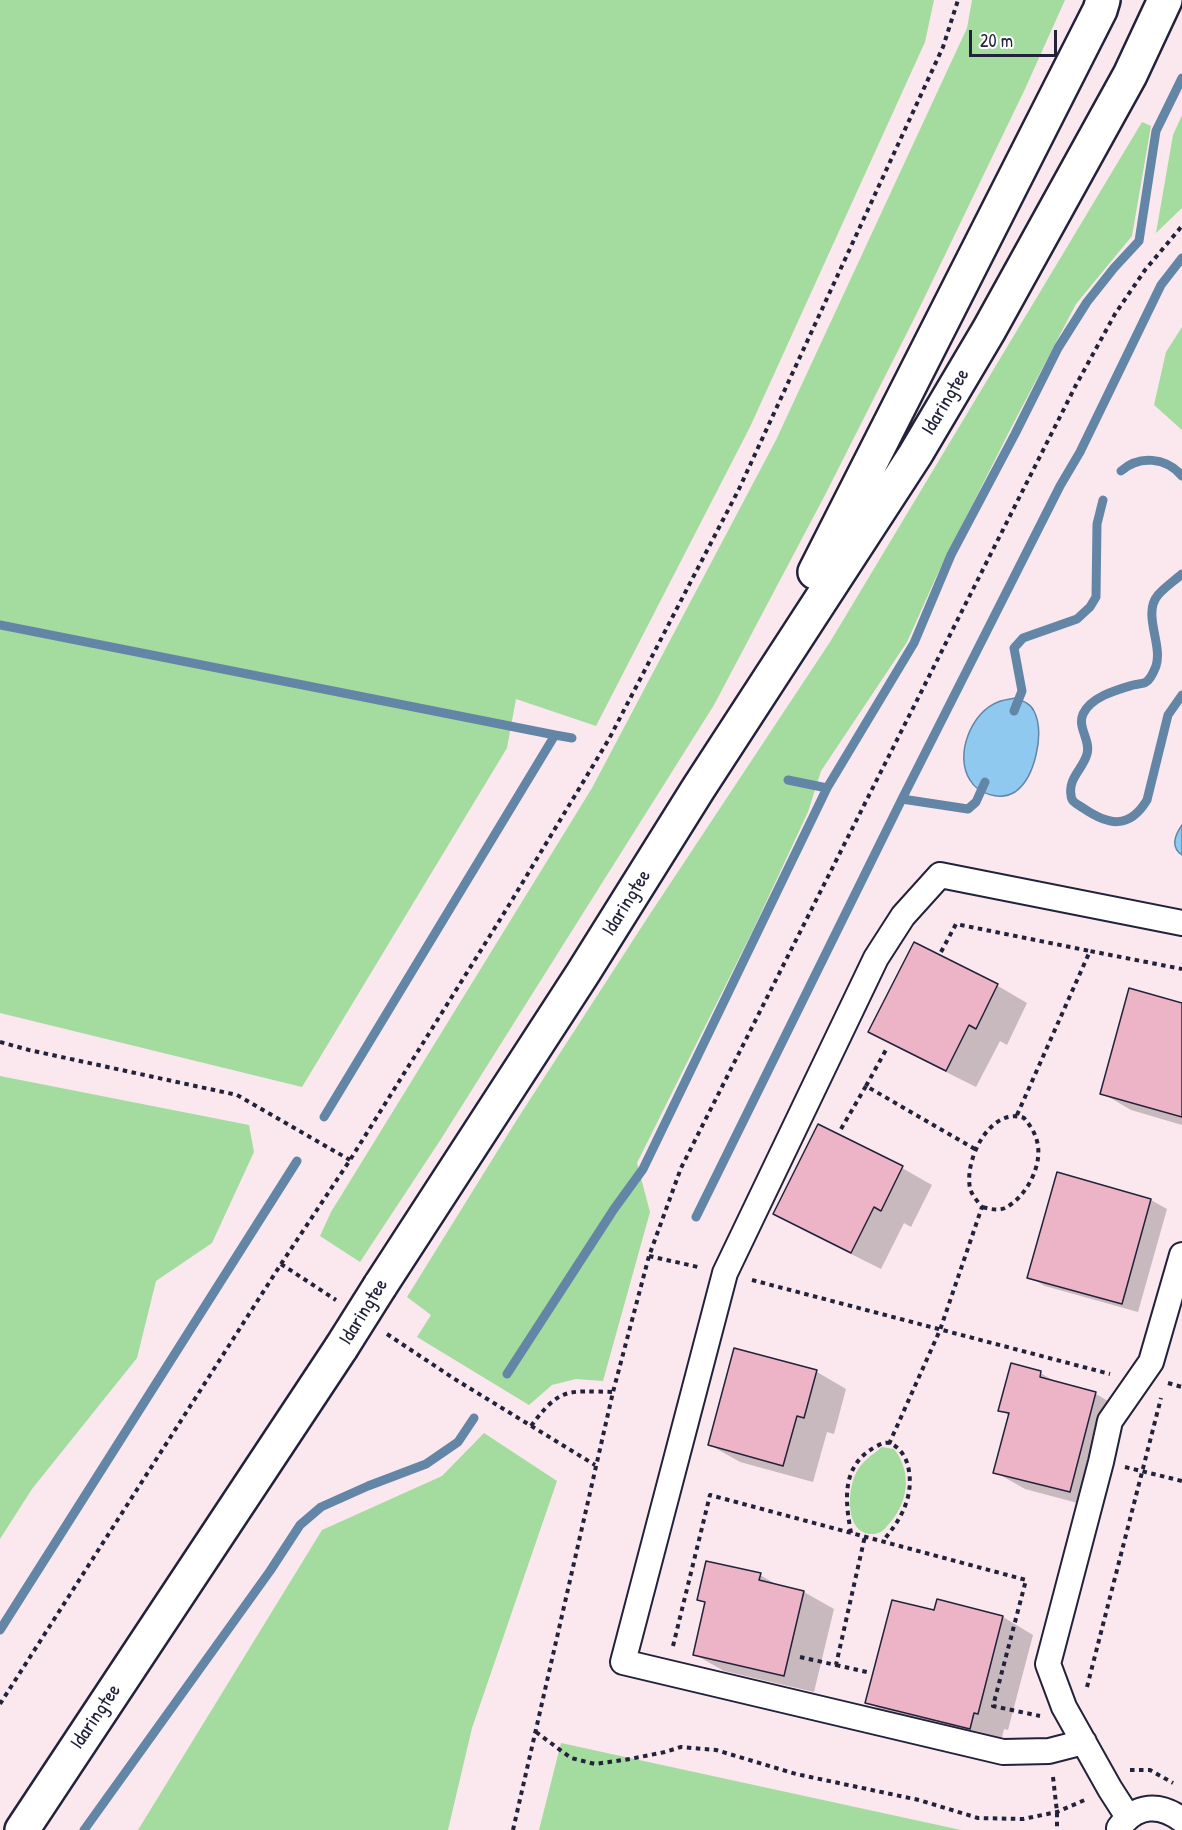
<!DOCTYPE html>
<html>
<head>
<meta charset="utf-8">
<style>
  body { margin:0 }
  #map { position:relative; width:1182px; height:1830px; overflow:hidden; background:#fae8ee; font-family:"Patrick Hand",sans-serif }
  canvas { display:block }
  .scale { position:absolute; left:969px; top:30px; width:88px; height:27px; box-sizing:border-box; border:3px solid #22223b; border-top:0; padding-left:8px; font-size:18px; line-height:21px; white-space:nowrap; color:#22223b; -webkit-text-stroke:4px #fff; paint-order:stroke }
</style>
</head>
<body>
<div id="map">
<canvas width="1182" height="1830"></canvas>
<div class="scale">20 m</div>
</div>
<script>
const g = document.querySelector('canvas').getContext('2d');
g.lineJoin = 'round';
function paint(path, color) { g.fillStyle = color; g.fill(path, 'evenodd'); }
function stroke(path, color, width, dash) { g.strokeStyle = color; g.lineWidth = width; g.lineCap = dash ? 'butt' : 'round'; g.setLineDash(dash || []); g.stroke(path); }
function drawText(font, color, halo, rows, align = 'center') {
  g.font = font + ' "Patrick Hand",sans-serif'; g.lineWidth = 5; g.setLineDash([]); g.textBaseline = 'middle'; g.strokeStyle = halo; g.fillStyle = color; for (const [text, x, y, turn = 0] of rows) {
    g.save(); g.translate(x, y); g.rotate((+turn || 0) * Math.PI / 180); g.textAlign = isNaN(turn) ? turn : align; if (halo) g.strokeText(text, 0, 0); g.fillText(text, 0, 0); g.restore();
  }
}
paint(new Path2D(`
  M0,0H934L925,42L750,427L596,726L516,699L507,748L302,1087L0,1013Z
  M972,0H1065L1025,89L916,315L825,495L714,705L441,1139L360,1262L320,1236L331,1212L592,788L776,440L967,28Z
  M1182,115V208L1156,233L1173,135Z
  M1142,122L1151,126L1132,236L1076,304L1011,428L938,573L907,642L821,771L808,812L753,930L637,1163L650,1212L603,1381L576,1379L552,1385L529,1405L417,1337L431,1315L407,1297L518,1118L648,917L830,642Z
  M1182,327V430L1154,405L1166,352Z
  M0,1076L249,1125L254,1152L212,1243L156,1281L137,1358L32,1489L0,1539Z
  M484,1433L557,1481L472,1728L448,1830H138L322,1530L442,1476Z
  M882,1447L894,1449C913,1473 908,1504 888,1525C884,1530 880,1534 873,1534C845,1535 847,1491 856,1473C861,1462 872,1455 882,1447Z
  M561,1743L961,1830H539Z`), '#a4db9f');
const water = new Path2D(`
  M1016,698C1023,701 1031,704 1034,711C1045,733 1035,778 1015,792C1000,801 978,794 970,780C954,756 971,712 998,702C1003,700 1010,699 1016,698Z
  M1182,825V855C1170,847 1175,835 1182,825Z`);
paint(water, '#8fc9ef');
stroke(water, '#6386a7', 1.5);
paint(new Path2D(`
  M914,944L998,986L1027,1003L1007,1045L1000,1041L976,1087L900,1049L870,1032Z
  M1182,1004V1125L1131,1110L1102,1093Z
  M819,1126L902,1168L932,1185L911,1227L904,1223L881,1269L805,1231L775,1214Z
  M1058,1174L1151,1200L1167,1209L1138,1312L1045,1286L1029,1277Z
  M735,1350L817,1372L846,1389L834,1434L827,1432L813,1482L740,1462L710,1445Z
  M1040,1373L1060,1384L1096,1394L1125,1411L1100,1509L1025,1489L995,1472L1010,1416L1000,1410Z
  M760,1575L781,1587L804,1592L834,1609L814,1692L724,1671L694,1654L706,1603L699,1599Z
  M938,1601L1003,1617L1033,1635L1008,1730L1004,1729L1000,1746L897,1719L867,1702L935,1612Z`), '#0003');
stroke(new Path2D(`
  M1121,471C1139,455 1166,457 1182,476
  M1182,574C1174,581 1165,587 1158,595C1142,614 1163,644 1156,666C1154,671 1151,679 1146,682C1143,684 1137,684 1133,685C1116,690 1091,697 1083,714C1077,728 1091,740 1087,754C1083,769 1068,778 1071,795C1071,802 1077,804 1083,808C1108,825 1129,830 1147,800L1168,715L1182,695
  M0,625L555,735
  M1014,711L1022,691L1014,648L1023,638L1077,619L1090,607L1096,597L1097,524L1103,500
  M788,780L827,788
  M902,799L968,809L976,802L985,782
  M324,1117L555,735L572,738
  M696,1217L902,799L1060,486L1080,452L1161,285L1182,258
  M507,1374L614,1209L643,1169L827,788L914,643L951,555L1015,434L1058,348L1087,302L1114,268L1139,241L1156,131L1182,78
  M0,1630L297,1161
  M84,1830L270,1571L300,1525L321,1507L368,1486L426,1464L458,1442L474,1418`), '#6386a7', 9);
const building = new Path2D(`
  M914,942L998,984L976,1029L969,1025L946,1071L868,1032Z
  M1129,988L1182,1003V1117L1100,1094Z
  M818,1124L903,1166L881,1211L874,1207L851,1253L773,1214Z
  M1057,1172L1151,1199L1122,1304L1027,1278Z
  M734,1348L817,1370L804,1418L797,1416L783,1466L708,1445Z
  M1011,1363L1041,1371L1040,1377L1096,1392L1070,1492L993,1473L1009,1413L998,1411Z
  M706,1561L761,1573L759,1580L804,1591L784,1676L693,1655L705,1602L697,1600Z
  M937,1599L1003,1616L978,1714L974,1713L970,1729L865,1703L892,1600L934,1610Z`);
paint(building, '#edb4c7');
stroke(building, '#22223b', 1.5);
const minor = new Path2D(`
  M1084,1742L1049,1751L1003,1752L623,1662L725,1273L876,958L903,916L940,875L1182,923
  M1128,1817L1110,1789L1064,1707L1048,1664L1101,1462L1110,1421L1151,1362L1182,1255
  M1119,1828C1136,1804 1160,1803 1182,1820`);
const secondary = new Path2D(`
  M815,572L1100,10L1103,0
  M380,1286L583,973L698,789L915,455L989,330L1130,75L1165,0
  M22,1830L341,1348`);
stroke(minor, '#22223b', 28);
stroke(secondary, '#22223b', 38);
stroke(new Path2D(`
  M941,952L956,924L1090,951
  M0,1042L29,1050L237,1095L350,1160
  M866,1086L887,1048
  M1017,1115L1090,951L1182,969
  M841,1129L866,1086L975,1149
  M649,1256L698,1267
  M281,1264L336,1300
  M752,1280L1110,1374
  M387,1334L453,1378L595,1465
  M1168,1383L1182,1387
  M531,1426C560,1387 567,1391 613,1392
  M889,1444L940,1330L982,1207C978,1202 971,1194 970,1188C964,1159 991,1106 1024,1118C1029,1124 1034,1131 1036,1138C1045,1162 1027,1197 1005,1208C998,1211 990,1209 982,1207
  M1125,1467L1182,1481
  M851,1533C845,1500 841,1466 875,1447C881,1444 886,1441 892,1444C901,1449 906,1458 908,1466C915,1496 901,1519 883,1541
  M673,1646L710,1495L1026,1580L993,1706L1040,1716
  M800,1657L836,1665L865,1536
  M836,1665L867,1672
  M1087,1687L1161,1398
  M0,1704L281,1264L350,1160L506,910L609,739L739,489L943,47L958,0
  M536,1732L571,1758L595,1764L630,1759L665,1752L681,1747L716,1750L796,1774L919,1800L978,1818L1023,1819L1057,1812L1087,1799
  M1130,1770H1150L1173,1783
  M1053,1777L1057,1812V1830
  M513,1830L613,1392L649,1256L681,1168L1076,385L1115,314L1145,270L1182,226`), '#22223b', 4, [4.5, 4.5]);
stroke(minor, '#fff', 24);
stroke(secondary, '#fff', 33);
const secondaryBridge = new Path2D(`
  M341,1348L380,1286`);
stroke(secondaryBridge, '#22223b', 38, []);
stroke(secondaryBridge, '#fff', 33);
drawText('20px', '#22223b', '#fff', [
  ["Idaringtee",946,402,-59],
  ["Idaringtee",627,903,-58],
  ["Idaringtee",364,1312,-58],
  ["Idaringtee",96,1717,-56]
]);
</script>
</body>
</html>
